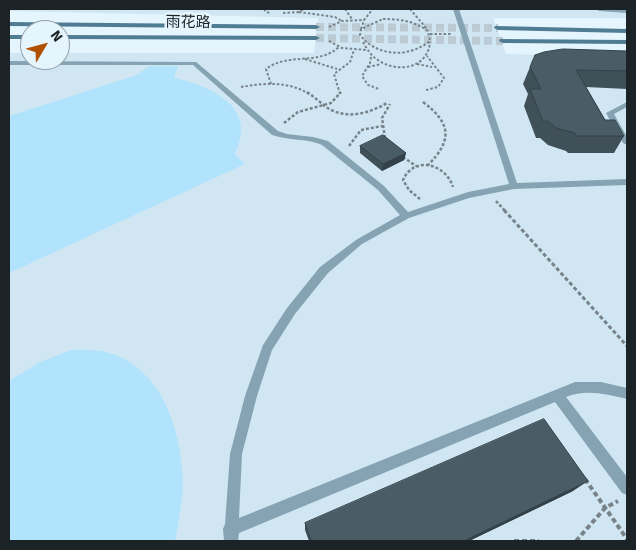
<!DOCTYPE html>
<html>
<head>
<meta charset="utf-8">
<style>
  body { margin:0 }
  #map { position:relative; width:636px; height:550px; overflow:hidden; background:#e4f5fe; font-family:Signika,sans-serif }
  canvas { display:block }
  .frame { position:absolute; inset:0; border:10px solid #1b2327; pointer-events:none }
  .north { position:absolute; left:20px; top:20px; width:50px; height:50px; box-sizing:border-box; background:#e4f5fe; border:1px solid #94a1a8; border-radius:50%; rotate:53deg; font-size:14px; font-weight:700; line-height:20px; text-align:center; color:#1b2327 }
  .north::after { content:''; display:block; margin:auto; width:18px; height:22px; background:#af5100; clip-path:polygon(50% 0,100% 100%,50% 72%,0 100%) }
</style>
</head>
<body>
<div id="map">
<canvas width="636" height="550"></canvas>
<div class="frame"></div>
<div class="north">N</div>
</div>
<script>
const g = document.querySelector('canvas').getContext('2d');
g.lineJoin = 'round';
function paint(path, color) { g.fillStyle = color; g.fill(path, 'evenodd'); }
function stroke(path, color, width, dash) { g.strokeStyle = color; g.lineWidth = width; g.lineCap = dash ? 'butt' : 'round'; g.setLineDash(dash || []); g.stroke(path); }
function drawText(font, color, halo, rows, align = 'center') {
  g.font = font + ' Signika,"Noto Sans SC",sans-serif'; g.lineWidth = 5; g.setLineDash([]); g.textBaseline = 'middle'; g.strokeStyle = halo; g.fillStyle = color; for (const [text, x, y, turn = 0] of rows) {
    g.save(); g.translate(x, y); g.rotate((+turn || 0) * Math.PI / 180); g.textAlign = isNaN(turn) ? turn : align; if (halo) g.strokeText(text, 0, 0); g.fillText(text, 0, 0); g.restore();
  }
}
paint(new Path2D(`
  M9,9H627V18H493L506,54L627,57V541H9V53H30V60H60V53H314L318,18L9,11Z`), '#d0e7f3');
paint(new Path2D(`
  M149,66H178L174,78C198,83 239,97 241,127C242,136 238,146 235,154L245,164L9,273V116L137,75Z
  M71,350C85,350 100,349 113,354C160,371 178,423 182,469C185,492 179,518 175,541H9V381L40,362Z`), '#b1e3fc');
stroke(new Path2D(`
  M316,27L498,28
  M316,38L503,41`), '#bccbd3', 8, [8, 4]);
stroke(new Path2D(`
  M264,9L266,12L271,13
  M345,9L352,19
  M410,9L427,29
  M299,12L335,17L342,21
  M283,13L299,12L304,9
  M383,19C400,19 414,21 428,31L430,41C409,58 377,57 360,35L361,29Z
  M329,27L342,21L364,20
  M361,29L364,20L373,9
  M430,34H451
  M329,41L342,48L366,50
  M363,42C367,49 371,56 378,60C398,74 428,68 430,42
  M371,57L370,63L362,76L368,85L379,89
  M305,59L337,69
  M417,64L432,67
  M368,67L381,64
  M271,84L266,69C288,52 318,66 339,47
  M241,87C264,83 289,81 309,94
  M426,90L438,87L444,78L427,56
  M340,94L334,74L350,62L354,50`), '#778389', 2, [2.5, 2]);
stroke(new Path2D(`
  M307,92C314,97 320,102 326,107C346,120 368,114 387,103
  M423,102C451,123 453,140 428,165
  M284,123L298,112L331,103L341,92
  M385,138L382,118L390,104
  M349,146L361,130L382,126
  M403,157L416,166
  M420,199L409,190L403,180C414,155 446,164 453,187
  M496,201L506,212`), '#778389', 2.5, [3, 2]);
stroke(new Path2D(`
  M504,210L627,346`), '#778389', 3, [4, 2.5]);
stroke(new Path2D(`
  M585,479L627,539
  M514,541H539
  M576,541L605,508L618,501`), '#778389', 4, [5, 3]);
paint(new Path2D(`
  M453,9H459L517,183L627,179V185L514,189L469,198L409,218L362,244L328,273L295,314L272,350L257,396L242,454L239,518L575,382H601L627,388V399C606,394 586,389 566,397L627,477V495L622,493L555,402L239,533L238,541H224L223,529L225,524L230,454L245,396L263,345L287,308L320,267L356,240L400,215L378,190L322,145C306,138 289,141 272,135L193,65H9V61L196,62L278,131L287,134L313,137L328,141L384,186L408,212L468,192L509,184Z
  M596,9H627V13L599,11Z
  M627,102V107L614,114L627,137V145L623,143L606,113Z`), '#85a3b2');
paint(new Path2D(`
  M9,22L316,25L320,27L316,29L9,26Z
  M495,26L627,29V33L498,30L494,28Z
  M9,35H30V39H9Z
  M60,35L316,36L320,38L316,40L60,39Z
  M500,39L627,40V44L503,43L499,41Z`), '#4f7c92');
paint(new Path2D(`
  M627,51V89L586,87L605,120L624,136L614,153H568L566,151L548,145L540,138H536L524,106L528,94L523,84L530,67Z
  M360,146L406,153L404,160L382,171L360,153Z
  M573,491L469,541H309L305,530V523Z`), '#405059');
paint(new Path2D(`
  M406,153L404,160L382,171L383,164Z
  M588,481L573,491L469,541H464Z`), '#344148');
const building = new Path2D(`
  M563,49L627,51V71L576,70L605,120H615L624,136H576L575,133L556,128L548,121H543L530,89H541L530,67L535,55L544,52Z
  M383,135L406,153L383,164L360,146Z
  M544,419L588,481L464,541H311L305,523Z`);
paint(building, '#4a5d67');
stroke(building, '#344148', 1);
drawText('15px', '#1b2327', '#e4f5fe', [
  ["雨花路",188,23,1]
]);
</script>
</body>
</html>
